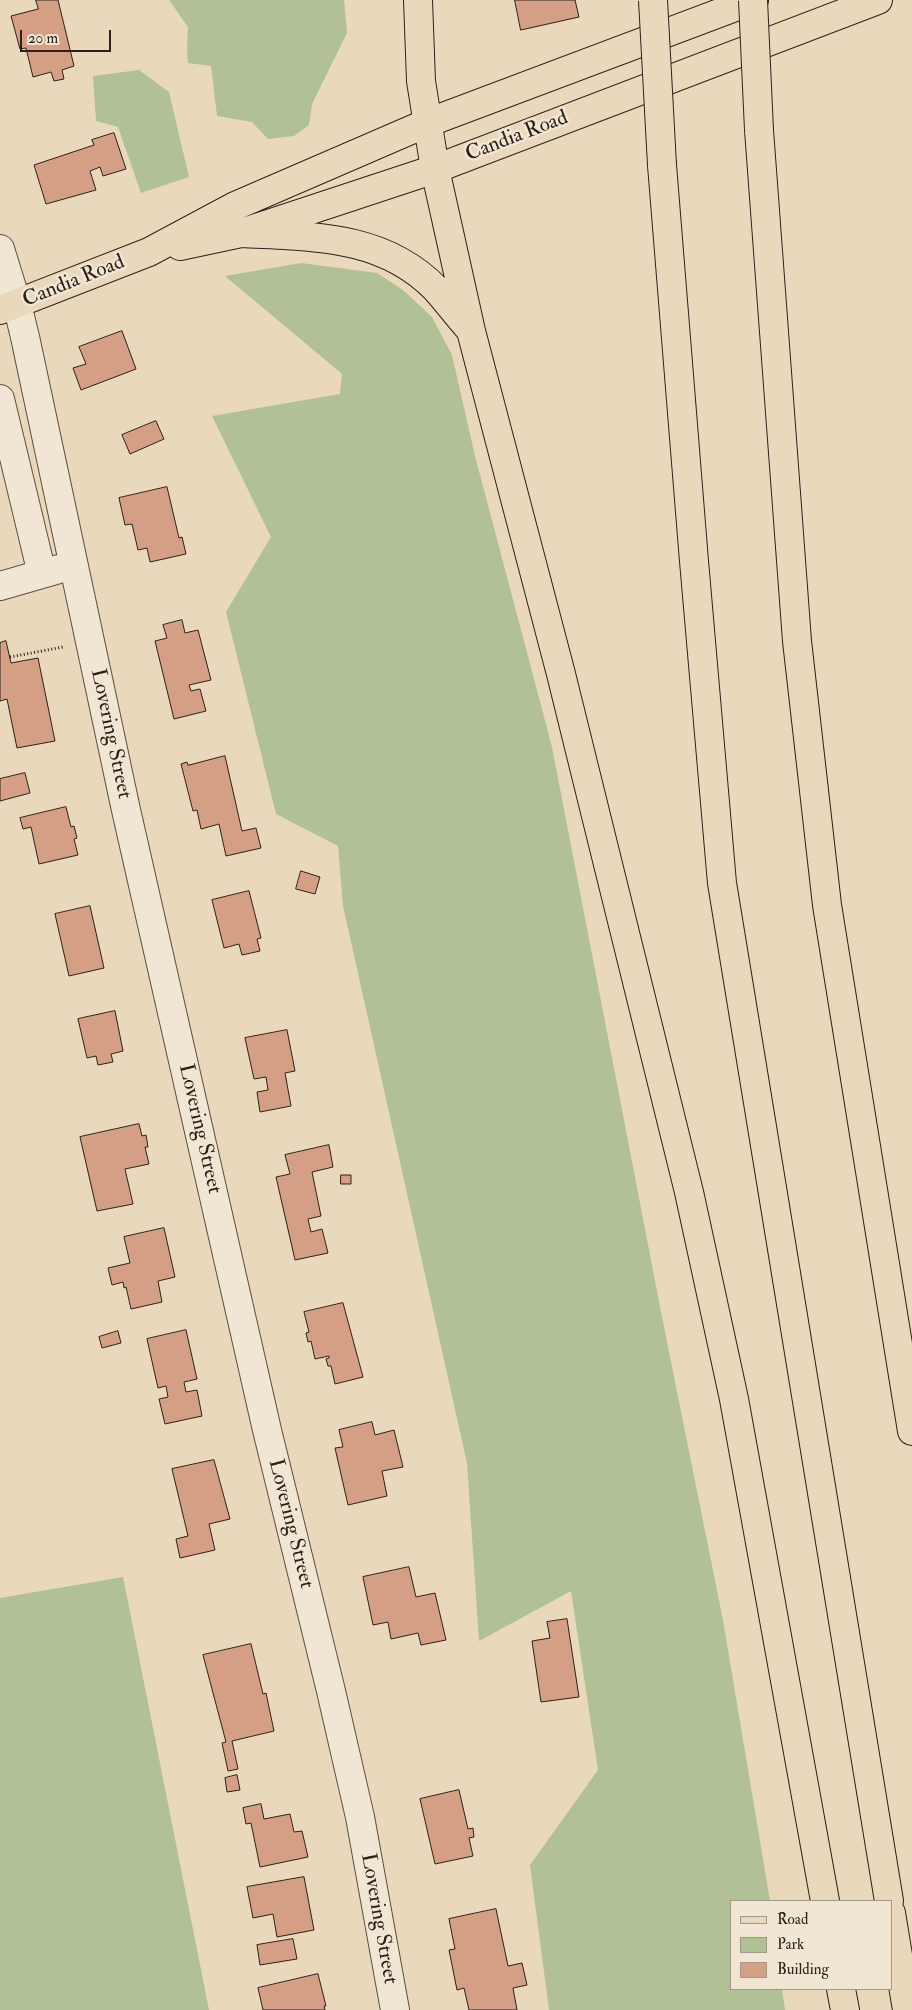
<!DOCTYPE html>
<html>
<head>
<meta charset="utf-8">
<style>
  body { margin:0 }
  #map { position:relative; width:912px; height:2010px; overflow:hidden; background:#ead8bc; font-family:"IM FELL Double Pica",serif }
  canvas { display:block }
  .legend { position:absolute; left:730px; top:1900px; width:162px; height:90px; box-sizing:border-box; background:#f1e6d3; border:1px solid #a39789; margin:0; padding:6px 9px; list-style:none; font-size:15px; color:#2d201a }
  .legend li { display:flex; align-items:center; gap:10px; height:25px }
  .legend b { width:25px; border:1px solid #a39789 }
  .scale { position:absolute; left:20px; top:30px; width:91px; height:22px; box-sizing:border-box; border:2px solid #2d201a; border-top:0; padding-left:6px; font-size:15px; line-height:18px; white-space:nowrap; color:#2d201a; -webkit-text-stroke:4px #f1e6d3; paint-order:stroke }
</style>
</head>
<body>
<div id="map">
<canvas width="912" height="2010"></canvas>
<ul class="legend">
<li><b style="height:6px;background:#ead8bc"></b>Road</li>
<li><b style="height:14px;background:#b1c095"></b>Park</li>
<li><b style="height:14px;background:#d59f85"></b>Building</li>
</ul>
<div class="scale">20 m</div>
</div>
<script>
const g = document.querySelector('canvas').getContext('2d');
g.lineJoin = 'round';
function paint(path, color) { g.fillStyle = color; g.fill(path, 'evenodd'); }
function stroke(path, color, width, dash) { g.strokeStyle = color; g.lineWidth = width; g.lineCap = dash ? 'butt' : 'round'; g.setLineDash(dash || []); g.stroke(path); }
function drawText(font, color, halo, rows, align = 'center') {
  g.font = font + ' "IM FELL Double Pica",serif'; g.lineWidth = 5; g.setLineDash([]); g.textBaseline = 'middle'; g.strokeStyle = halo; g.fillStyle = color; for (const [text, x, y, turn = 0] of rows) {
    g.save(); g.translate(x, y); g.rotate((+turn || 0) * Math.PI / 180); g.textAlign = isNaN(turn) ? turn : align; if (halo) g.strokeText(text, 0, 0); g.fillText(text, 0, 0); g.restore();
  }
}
paint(new Path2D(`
  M169,0H344L347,33L312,104L309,125L294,136L268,139L252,122L217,116L211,66L188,63L187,50L188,27Z
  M139,70L169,92L189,177L141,193L118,127L96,121L93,76Z
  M301,263L377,273L403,290L432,317L452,355L475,456L552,747L662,1317L723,1620L770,1901H731V1989H782L785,2010H549L530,1865L598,1770L571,1591L479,1641L467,1463L343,906L338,846L276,814L226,612L271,537L212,416L340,394L342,374L225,276Z
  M123,1577L209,2010H0V1598Z`), '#b1c095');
const building = new Path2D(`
  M36,0H58L74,66L62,70L64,79L54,81L51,72L33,77L26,48L20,49L11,16L38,9Z
  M515,0H575L579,17L521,30Z
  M114,133L126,169L103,176L100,167L90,171L96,190L46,204L34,165L94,145L92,140Z
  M122,331L136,369L81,390L73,368L86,364L79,347Z
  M156,421L164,439L130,454L122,435Z
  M167,487L179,538L182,537L186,554L150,562L147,548L138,550L132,524L125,525L119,498Z
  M182,620L185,633L198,630L211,680L189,685L191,691L200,689L206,711L174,719L155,641L167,638L163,625Z
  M6,641L11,663L38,658L55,741L17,748L7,699L0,701V643Z
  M225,756L242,831L256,828L261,848L226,856L219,824L201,829L197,810L193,811L181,764L187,762L188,765Z
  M25,773L30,793L0,801V779Z
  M66,807L71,827L74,826L77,838L74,839L78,855L39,864L31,827L23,829L20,818Z
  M301,871L320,877L315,894L296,889Z
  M249,891L261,938L257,939L260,951L242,955L239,944L224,948L212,900Z
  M90,906L104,968L69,976L55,914Z
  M115,1011L123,1051L111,1054L113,1062L98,1065L96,1056L87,1058L78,1019Z
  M287,1030L295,1071L285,1073L291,1106L260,1112L257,1092L268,1090L266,1077L254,1079L245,1038Z
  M139,1124L142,1136L146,1135L148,1147H145L149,1164L125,1169L133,1204L97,1211L80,1137Z
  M329,1145L333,1167L312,1172L321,1216L308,1219L311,1232L322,1229L328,1253L295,1260L276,1177L290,1174L285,1155Z
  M341,1175H351V1184H341Z
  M164,1228L175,1277L158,1281L162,1302L131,1309L126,1287L124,1288L123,1282L112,1285L108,1268L130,1263L124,1237Z
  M343,1303L363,1377L335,1384L331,1366H328L326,1359L329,1358V1356L315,1359L311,1341L308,1342L306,1333L309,1332L304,1312Z
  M186,1330L197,1379L184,1382L186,1392L197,1390L202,1416L165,1424L159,1399L168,1397L166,1386L158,1388L147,1339Z
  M118,1331L121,1343L102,1348L99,1337Z
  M372,1422L375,1435L394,1430L403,1467L382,1471L387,1496L348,1505L335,1448L343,1447L339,1430Z
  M214,1460L230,1519L209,1524L215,1550L180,1558L176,1539L188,1536L172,1469Z
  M409,1567L416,1597L435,1593L446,1640L421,1645L418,1633L391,1639L388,1622L373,1625L363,1577Z
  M567,1619L579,1697L541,1702L532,1641L550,1638L547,1622Z
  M251,1644L263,1694L266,1693L274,1731L232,1741L238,1769L228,1771L222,1743L226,1742L203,1655Z
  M237,1775L240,1790L227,1792L225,1778Z
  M459,1790L468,1829L473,1828L474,1837L469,1838L473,1856L435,1864L420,1799Z
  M261,1804L264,1819L290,1814L294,1832L302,1831L308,1857L260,1867L251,1823L246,1824L243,1808Z
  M304,1877L314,1930L277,1937L273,1914L253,1918L247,1887Z
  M496,1909L508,1966L522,1963L527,1985L513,1988L517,2010H469L464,1988L457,1990L449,1950L455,1949L449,1919Z
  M293,1939L297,1959L260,1965L257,1945Z
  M318,1974L326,2006H324L325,2010H263L258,1988Z`);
paint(building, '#d59f85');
stroke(building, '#2d201a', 1);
const minor = new Path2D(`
  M0,249L17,304L25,337L126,810L267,1430L331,1691L360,1817L395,2010
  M0,399L42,574
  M0,586L59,569`);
const major = new Path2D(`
  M418,0L421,81L435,169
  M180,246L241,233L435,169L878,0
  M0,310L149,252L235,206L427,123L754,0`);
const highway = new Path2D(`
  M759,130L797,641L827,905L912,1431
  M662,165L694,561L722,883L889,1901
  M435,169L471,331L561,674L689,1192L734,1399L825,1901
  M241,233C312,237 382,234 436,289C447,301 457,315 468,327
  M891,1913L907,2010
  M841,1989L845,2010`);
stroke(minor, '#5c4e42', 30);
stroke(major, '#2d201a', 30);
stroke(highway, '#2d201a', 30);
stroke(new Path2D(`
  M10,657L63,647`), '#2d201a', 3, [1, 2.5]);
stroke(minor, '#f1e6d3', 28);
stroke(major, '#ead8bc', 28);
stroke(highway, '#ead8bc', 28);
const highwayBridge = new Path2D(`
  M653,0L662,165
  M753,0L759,130`);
stroke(highwayBridge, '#2d201a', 30, []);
stroke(highwayBridge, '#ead8bc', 28);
drawText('21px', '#2d201a', '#f1e6d3', [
  ["Candia Road",517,137,-21],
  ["Candia Road",74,282,-22],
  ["Lovering Street",110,734,78],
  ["Lovering Street",199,1129,77],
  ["Lovering Street",290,1524,76],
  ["Lovering Street",378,1919,80]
]);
</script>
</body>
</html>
